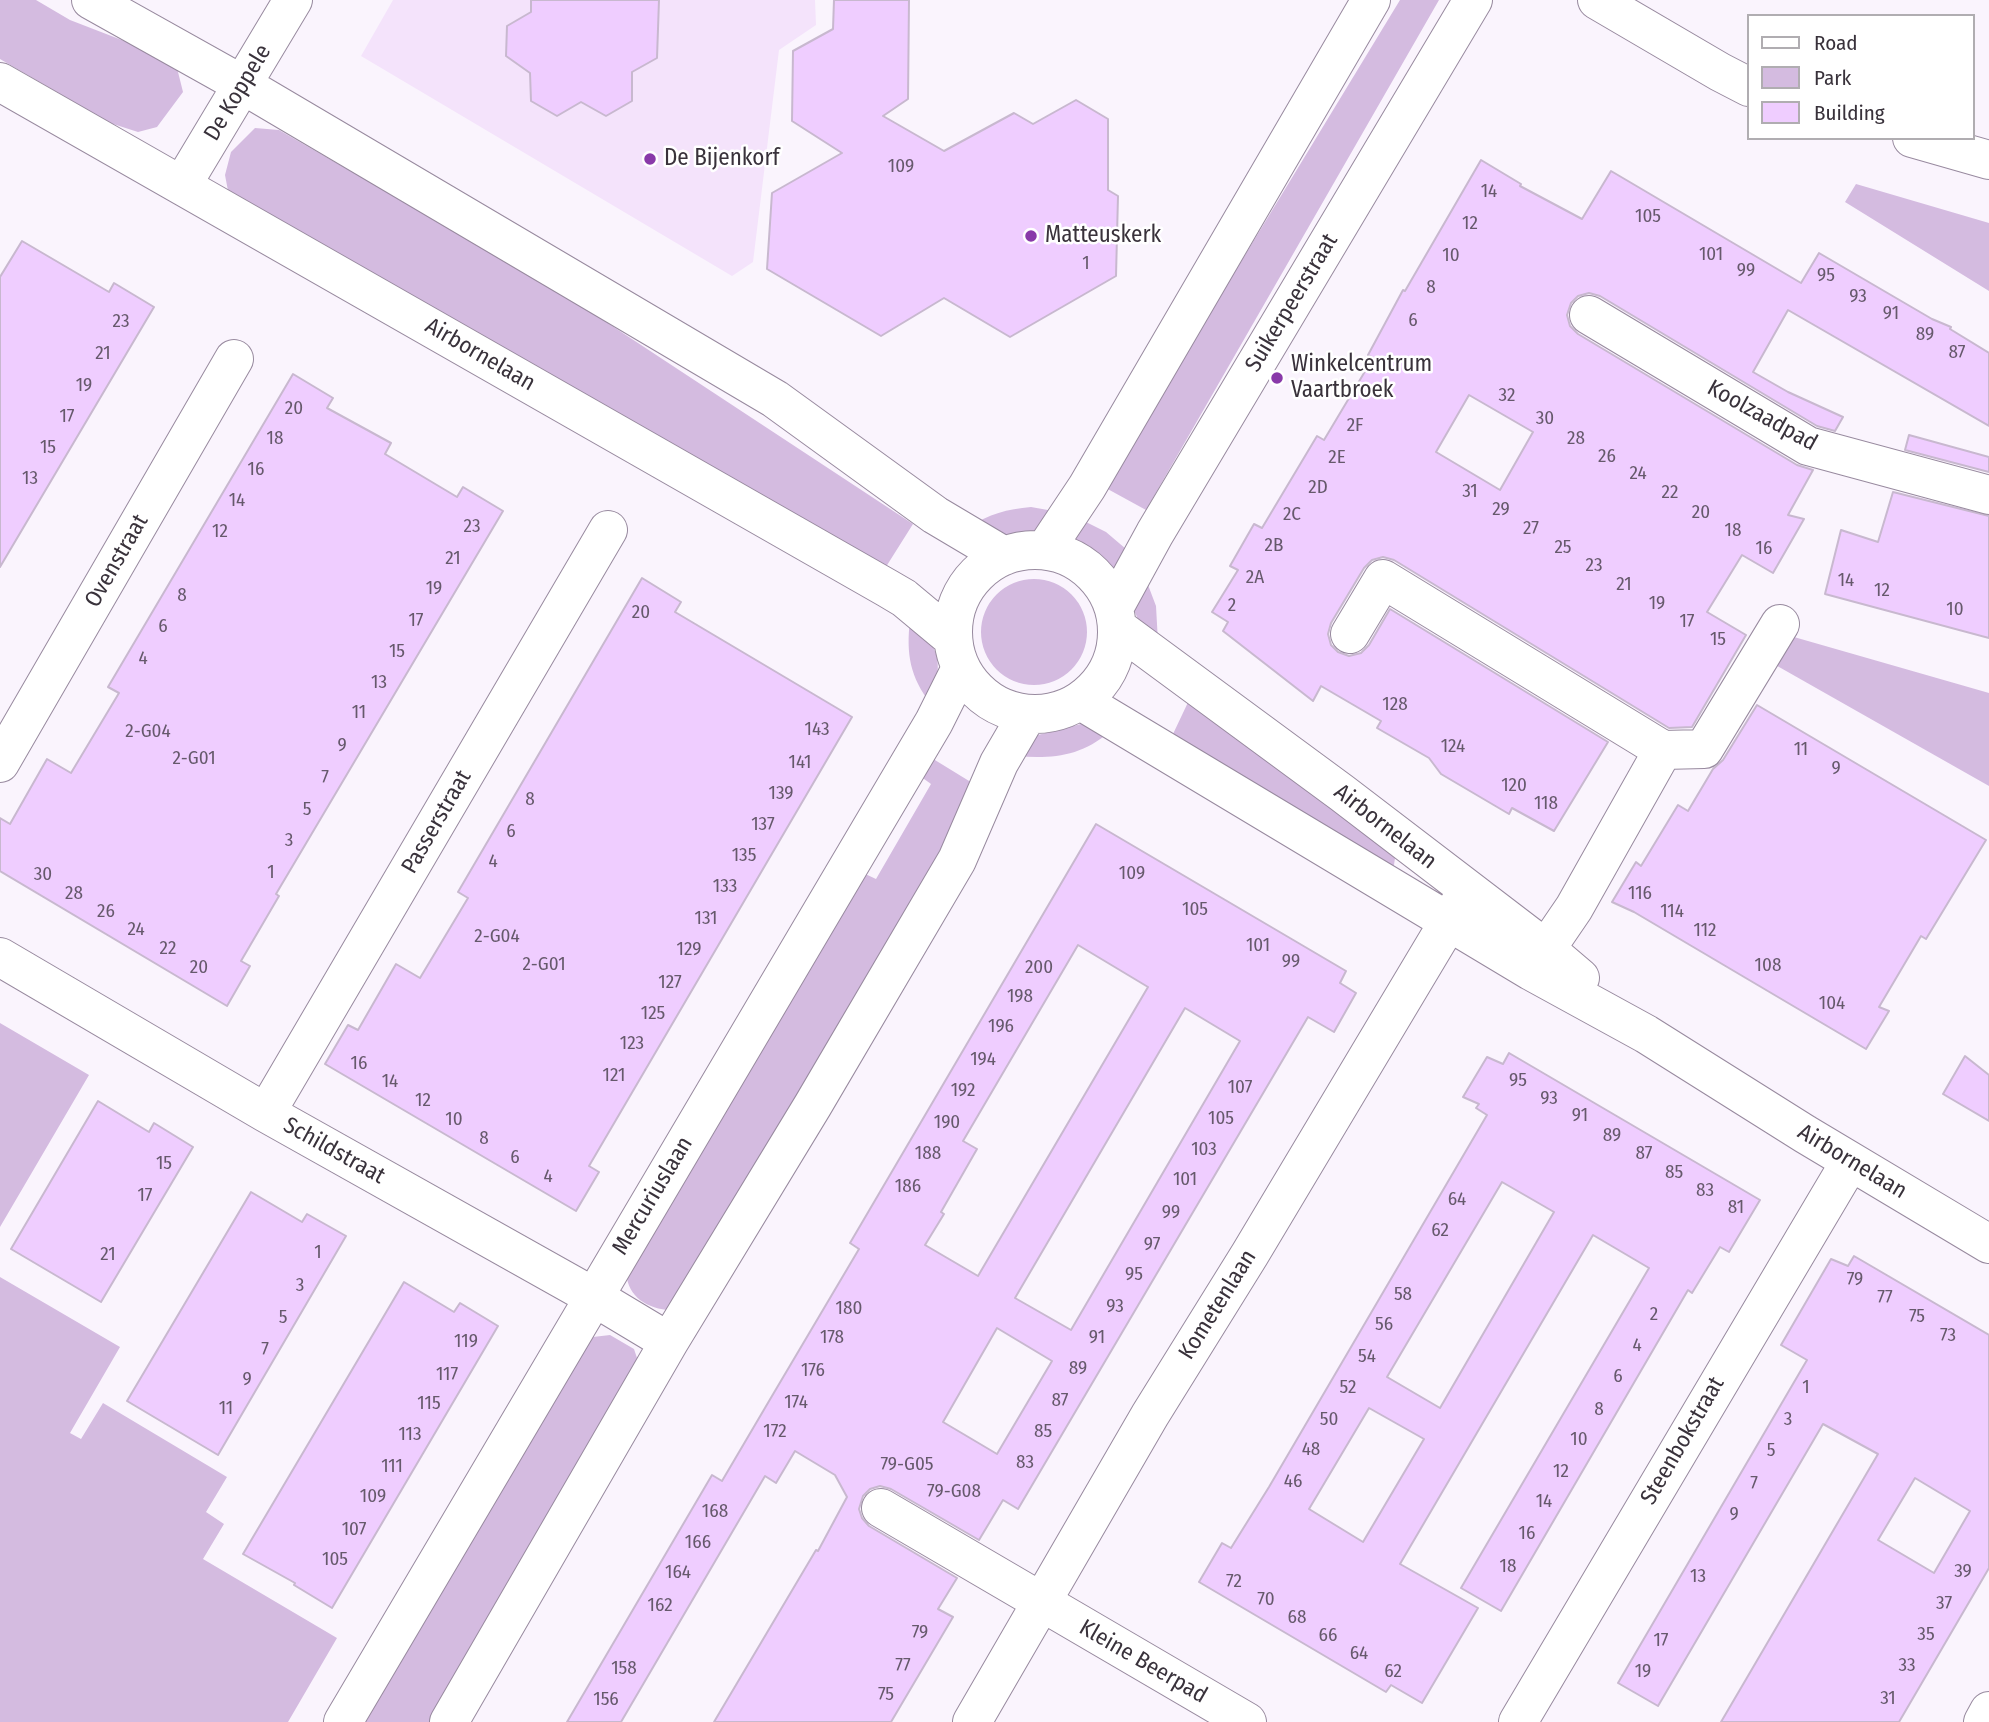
<!DOCTYPE html>
<html>
<head>
<meta charset="utf-8">
<style>
  body { margin:0 }
  #map { position:relative; width:1989px; height:1722px; overflow:hidden; background:#faf4fd; font-family:"Fira Sans Condensed",sans-serif }
  canvas { display:block }
  .legend { position:absolute; left:1747px; top:14px; width:228px; height:126px; box-sizing:border-box; background:#fff; border:2px solid #b0adb1; margin:0; padding:9px 12px; list-style:none; font-size:21px; color:#39323b }
  .legend li { display:flex; align-items:center; gap:14px; height:35px }
  .legend b { width:35px; border:2px solid #b0adb1 }
</style>
</head>
<body>
<div id="map">
<canvas width="1989" height="1722"></canvas>
<ul class="legend">
<li><b style="height:9px;background:#fff"></b>Road</li>
<li><b style="height:19px;background:#d4bbe0"></b>Park</li>
<li><b style="height:19px;background:#efcdff"></b>Building</li>
</ul>
</div>
<script>
const g = document.querySelector('canvas').getContext('2d');
g.lineJoin = 'round';
function paint(path, color) { g.fillStyle = color; g.fill(path, 'evenodd'); }
function stroke(path, color, width, dash) { g.strokeStyle = color; g.lineWidth = width; g.lineCap = dash ? 'butt' : 'round'; g.setLineDash(dash || []); g.stroke(path); }
function drawText(font, color, halo, rows, align = 'center') {
  g.font = font + ' "Fira Sans Condensed",sans-serif'; g.lineWidth = 5; g.setLineDash([]); g.textBaseline = 'middle'; g.strokeStyle = halo; g.fillStyle = color; for (const [text, x, y, turn = 0] of rows) {
    g.save(); g.translate(x, y); g.rotate((+turn || 0) * Math.PI / 180); g.textAlign = isNaN(turn) ? turn : align; if (halo) g.strokeText(text, 0, 0); g.fillText(text, 0, 0); g.restore();
  }
}
paint(new Path2D(`
  M393,0H815L816,25L779,50L753,262L732,276L361,56Z`), '#f4e3fb');
paint(new Path2D(`
  M0,0H36L70,20L145,49L177,68L183,92L157,127L138,132L110,123L0,59Z
  M1400,0H1439L1146,510L1104,487Z
  M255,128L279,130L559,291L913,524L884,570L229,196L225,175L231,152Z
  M1856,184L1989,223V291L1845,202Z
  M1031,507L1059,512C1023,544 1013,541 969,527C989,514 1007,509 1031,507Z
  M1082,520L1106,532L1126,549L1117,570H1108L1076,545L1075,536Z
  M1145,577L1156,606L1158,642L1143,631L1134,610Z
  M981 632a53 53 0 1 1 106 0a53 53 0 1 1-106 0Z
  M910,620C943,650 942,663 931,704C910,677 906,654 910,620Z
  M1787,635L1989,693V786L1772,663Z
  M1191,696L1382,846L1395,858L1394,865L1388,868L1173,734Z
  M1081,724L1109,732C1081,757 1050,759 1015,756L1038,735Z
  M930,757L974,784L947,852L667,1310C643,1307 626,1294 626,1269L861,872L876,879L931,784L920,776Z
  M0,1023L89,1075L0,1227Z
  M0,1277L120,1347L70,1433L81,1439L103,1403L227,1477L206,1512L224,1524L203,1559L337,1638L288,1722H0Z
  M610,1335L634,1349L639,1364L436,1722H361L593,1337Z`), '#d4bbe0');
const building = new Path2D(`
  M531,0H659L657,58L632,72V101L606,116L581,102L557,116L531,101L530,73L506,56L507,26L531,12Z
  M834,0H909L908,99L883,116L944,151L1014,113L1033,124L1076,100L1108,119V190L1118,196L1116,276L1010,337L944,298L881,336L767,269L772,193L842,153L792,121L793,51L833,29Z
  M1481,160L1521,184L1520,186L1582,219L1611,171L1801,283L1819,253L1932,319L1951,327L1950,329L1989,353V426L1788,310L1753,372L1788,392L1843,417L1835,431L1817,426L1600,296L1589,293L1578,296L1571,303L1567,315L1570,326L1578,334L1797,465L1813,470L1788,515L1804,519L1773,573L1742,555L1707,612L1746,635L1692,727L1669,728L1394,560L1383,557L1372,560L1364,568L1331,623L1328,634L1331,645L1338,652L1349,656L1361,653L1369,645L1390,609L1608,742L1554,831L1512,808L1509,814L1441,774L1429,758L1377,728L1381,721L1321,686L1313,701L1223,631L1228,622L1212,612L1238,570L1230,566L1254,524L1262,528L1317,436L1324,440L1373,358L1368,355L1403,290L1405,291ZM1469,395L1533,432L1500,490L1436,452Z
  M22,241L109,292L114,283L154,307L0,567V277Z
  M293,374L333,398L327,408L391,443L385,454L457,497L463,487L503,511L276,894L279,896L241,961L250,966L227,1006L0,871V818L10,824L47,759L71,773L119,693L108,687Z
  M1909,435L1989,457V472L1905,450Z
  M1893,492L1989,516V638L1825,594L1841,530L1878,542Z
  M642,578L681,602L675,612L852,717L589,1166L599,1172L576,1211L325,1064L348,1025L358,1030L396,964L420,978L468,898L458,892Z
  M1757,705L1986,840L1926,939L1921,936L1879,1007L1889,1011L1866,1049L1634,912L1612,902L1636,862L1641,866L1678,805L1688,811L1713,769L1723,760Z
  M1096,824L1346,971L1340,983L1356,993L1334,1032L1308,1017L1018,1509L1003,1500L979,1540L891,1489L880,1486L870,1489L863,1496L859,1509L862,1518L869,1526L957,1578L938,1609L953,1617L891,1722H714L816,1550L818,1551L847,1497L835,1475L795,1451L776,1483L765,1476L621,1722H567L712,1475L722,1481L772,1396L859,1249L850,1243ZM1078,945L1148,987L978,1276L925,1245L944,1214L941,1212L977,1149L963,1141ZM1185,1008L1240,1041L1071,1330L1015,1298ZM997,1328L1052,1361L997,1454L943,1422Z
  M1509,1053L1760,1200L1729,1252L1720,1247L1692,1293L1688,1290L1501,1611L1461,1588L1649,1268L1593,1235L1400,1564L1478,1608L1422,1703L1391,1685L1386,1692L1199,1582L1222,1543L1231,1548L1269,1487L1487,1115L1476,1108L1479,1104L1463,1097L1487,1057L1503,1064ZM1502,1182L1554,1212L1440,1408L1387,1377ZM1369,1408L1424,1439L1363,1542L1309,1509Z
  M1965,1056L1989,1075V1121L1943,1094Z
  M98,1101L149,1132L154,1123L193,1147L101,1302L11,1249Z
  M251,1192L302,1222L307,1214L346,1236L218,1455L127,1401Z
  M1854,1256L1989,1335V1568L1899,1722H1721L1878,1454L1823,1424L1658,1706L1618,1683L1807,1360L1781,1345L1831,1259L1848,1266ZM1915,1478L1970,1511L1934,1573L1878,1540Z
  M404,1282L454,1312L460,1303L498,1326L332,1608L294,1585L295,1583L243,1554Z`);
paint(building, '#efcdff');
stroke(building, '#c8b8cf', 2);
const minor = new Path2D(`
  M91,0L243,85L775,399L935,515L1004,556
  M1597,0L1720,72L1749,87
  M0,82L887,588L904,598L952,638
  M1912,138L1989,160
  M182,185L293,0
  M1589,315L1808,446L1989,495
  M953 632a82 82 0 1 1 164 0a82 82 0 1 1-164 0Z
  M1045,550L1087,487L1371,0
  M1114,608L1155,533L1473,0
  M1118,628L1342,793L1546,949L1580,978
  M1350,634L1383,579L1663,750L1574,908L1531,971
  M1081,701L1531,971L1646,1034L1805,1134L1989,1244
  M1663,750L1704,749L1780,624
  M0,763L234,359
  M0,957L266,1113L594,1297L669,1342
  M266,1113L608,530
  M881,1508L1247,1722
  M343,1722L934,722L961,668
  M449,1722L669,1342L813,1105L957,860L999,763L1027,715
  M972,1722L1150,1415L1250,1254L1467,891
  M1518,1722L1850,1162
  M1983,1722L1989,1711`);
stroke(minor, '#988a9f', 40);
stroke(minor, '#fff', 38);
for (const [x, y, r, color] of [
  [650,159,7,"#8939a9"],
  [1031,236,7,"#8939a9"],
  [1277,378,7,"#8939a9"]
]) { const dot = new Path2D(); dot.arc(x, y, r, 0, 2 * Math.PI); g.fillStyle = color; g.fill(dot); stroke(dot, '#fff', 2.5); }
drawText('19px', '#66596c', null, [
  ["109",901,167],
  ["14",1489,192],
  ["105",1648,217],
  ["12",1470,224],
  ["101",1711,255],
  ["10",1451,256],
  ["1",1086,264],
  ["99",1746,271],
  ["95",1826,276],
  ["8",1431,288],
  ["93",1858,297],
  ["91",1891,314],
  ["6",1413,321],
  ["23",121,322],
  ["89",1925,335],
  ["87",1957,353],
  ["21",103,354],
  ["19",84,386],
  ["32",1507,396],
  ["20",294,409],
  ["17",67,417],
  ["30",1545,419],
  ["2F",1355,426],
  ["18",275,439],
  ["28",1576,439],
  ["15",48,448],
  ["26",1607,457],
  ["2E",1337,458],
  ["16",256,470],
  ["24",1638,474],
  ["13",30,479],
  ["2D",1318,488],
  ["31",1470,492],
  ["22",1670,493],
  ["14",237,501],
  ["29",1501,510],
  ["20",1701,513],
  ["2C",1292,515],
  ["23",472,527],
  ["27",1531,529],
  ["18",1733,531],
  ["12",220,532],
  ["2B",1274,546],
  ["25",1563,548],
  ["16",1764,549],
  ["21",453,559],
  ["23",1594,566],
  ["2A",1255,578],
  ["14",1846,581],
  ["21",1624,585],
  ["19",434,589],
  ["12",1882,591],
  ["8",182,596],
  ["19",1657,604],
  ["2",1232,606],
  ["10",1955,610],
  ["20",641,613],
  ["17",416,621],
  ["17",1687,622],
  ["6",163,627],
  ["15",1718,640],
  ["15",397,652],
  ["4",143,659],
  ["13",379,683],
  ["128",1395,705],
  ["11",359,713],
  ["143",817,730],
  ["2-G04",148,732],
  ["9",342,746],
  ["124",1453,747],
  ["11",1801,750],
  ["2-G01",194,759],
  ["141",800,763],
  ["9",1836,769],
  ["7",325,778],
  ["120",1514,786],
  ["139",781,794],
  ["8",530,800],
  ["118",1546,804],
  ["5",307,810],
  ["137",763,825],
  ["6",511,832],
  ["3",289,841],
  ["135",744,856],
  ["4",493,862],
  ["1",271,873],
  ["109",1132,874],
  ["30",43,875],
  ["133",725,887],
  ["28",74,894],
  ["116",1640,894],
  ["105",1195,910],
  ["26",106,912],
  ["114",1672,912],
  ["131",706,919],
  ["24",136,930],
  ["112",1705,931],
  ["2-G04",497,937],
  ["101",1258,946],
  ["22",168,949],
  ["129",689,950],
  ["99",1291,962],
  ["2-G01",544,965],
  ["108",1768,966],
  ["20",199,968],
  ["200",1039,968],
  ["127",670,983],
  ["198",1020,997],
  ["104",1832,1004],
  ["125",653,1014],
  ["196",1001,1027],
  ["123",632,1044],
  ["194",983,1060],
  ["16",359,1064],
  ["121",614,1076],
  ["95",1518,1081],
  ["14",390,1082],
  ["107",1240,1088],
  ["192",963,1091],
  ["93",1549,1099],
  ["12",423,1101],
  ["91",1580,1116],
  ["105",1221,1119],
  ["10",454,1120],
  ["190",947,1123],
  ["89",1612,1136],
  ["8",484,1139],
  ["103",1204,1150],
  ["188",928,1154],
  ["87",1644,1154],
  ["6",515,1158],
  ["15",164,1164],
  ["85",1674,1173],
  ["4",548,1177],
  ["101",1185,1180],
  ["186",908,1187],
  ["83",1705,1191],
  ["17",145,1196],
  ["64",1457,1200],
  ["81",1736,1208],
  ["99",1171,1213],
  ["62",1440,1231],
  ["97",1152,1245],
  ["1",318,1253],
  ["21",108,1255],
  ["95",1134,1275],
  ["79",1855,1280],
  ["3",300,1286],
  ["58",1403,1295],
  ["77",1885,1298],
  ["93",1115,1307],
  ["180",849,1309],
  ["2",1654,1315],
  ["75",1917,1317],
  ["5",283,1318],
  ["56",1384,1325],
  ["73",1948,1336],
  ["178",832,1338],
  ["91",1097,1338],
  ["119",466,1342],
  ["4",1637,1346],
  ["7",265,1350],
  ["54",1367,1357],
  ["89",1078,1369],
  ["176",813,1371],
  ["117",447,1375],
  ["6",1618,1377],
  ["9",247,1380],
  ["52",1348,1388],
  ["1",1806,1388],
  ["87",1060,1401],
  ["174",796,1403],
  ["115",429,1404],
  ["11",226,1409],
  ["8",1599,1410],
  ["50",1329,1420],
  ["3",1788,1420],
  ["172",775,1432],
  ["85",1043,1432],
  ["113",410,1435],
  ["10",1579,1440],
  ["48",1311,1450],
  ["5",1771,1451],
  ["83",1025,1463],
  ["79-G05",907,1465],
  ["111",392,1467],
  ["12",1561,1472],
  ["46",1293,1482],
  ["7",1754,1484],
  ["79-G08",954,1492],
  ["109",373,1497],
  ["14",1544,1502],
  ["168",715,1512],
  ["9",1734,1515],
  ["107",354,1530],
  ["16",1527,1534],
  ["166",698,1543],
  ["105",335,1560],
  ["18",1508,1567],
  ["39",1963,1572],
  ["164",678,1573],
  ["13",1698,1577],
  ["72",1234,1582],
  ["70",1266,1600],
  ["37",1944,1604],
  ["162",660,1606],
  ["68",1297,1618],
  ["79",920,1633],
  ["35",1926,1635],
  ["66",1328,1636],
  ["17",1661,1641],
  ["64",1359,1654],
  ["77",903,1666],
  ["33",1907,1666],
  ["158",624,1669],
  ["62",1393,1672],
  ["19",1643,1672],
  ["75",886,1695],
  ["31",1888,1699],
  ["156",606,1700]
]);
drawText('23px', '#39323b', '#fff', [
  ["De Koppele",238,93,-59],
  ["Suikerpeerstraat",1292,303,-59],
  ["Airbornelaan",480,355,30],
  ["Koolzaadpad",1762,416,29],
  ["Ovenstraat",117,561,-60],
  ["Passerstraat",437,822,-60],
  ["Airbornelaan",1385,827,38],
  ["Schildstraat",334,1151,29],
  ["Airbornelaan",1852,1162,31],
  ["Mercuriuslaan",653,1196,-59],
  ["Kometenlaan",1218,1305,-58],
  ["Steenbokstraat",1683,1441,-60],
  ["Kleine Beerpad",1143,1662,30]
]);
drawText('23px', '#39323b', '#fff', [
  ["De Bijenkorf",664,159],
  ["Matteuskerk",1045,236],
  ["Winkelcentrum",1291,365],
  ["Vaartbroek",1291,391]
], 'left');
</script>
</body>
</html>
